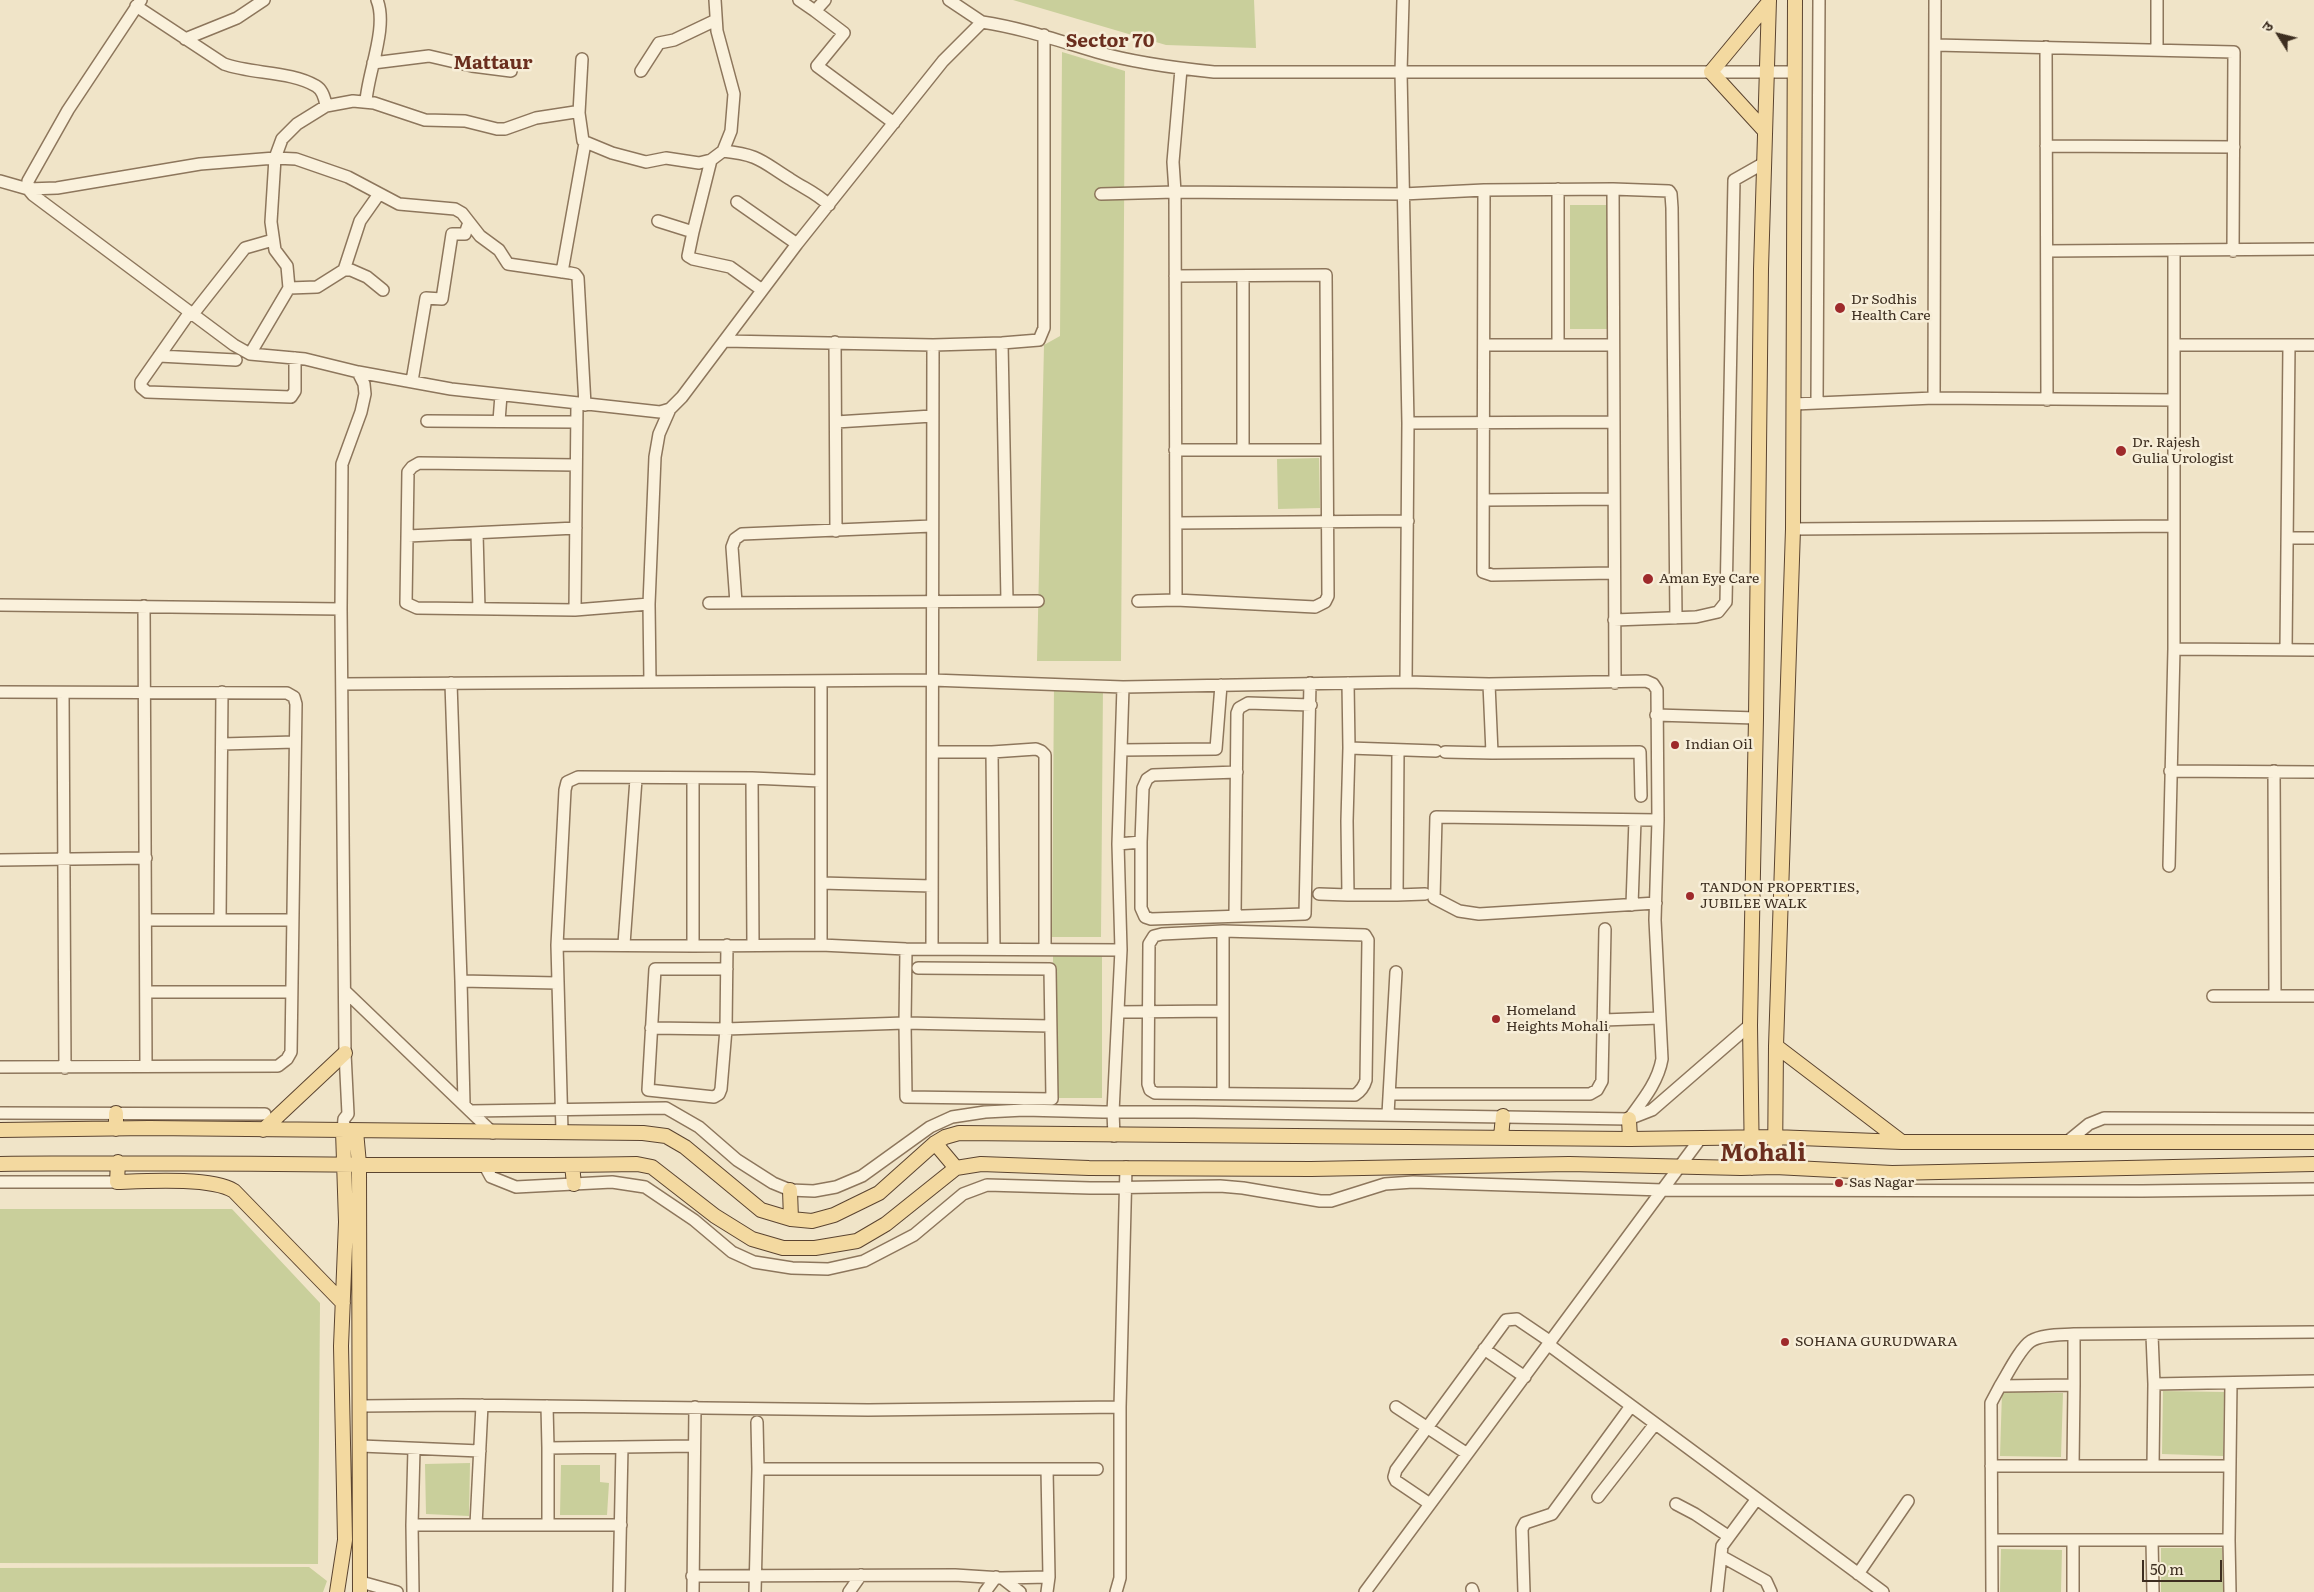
<!DOCTYPE html>
<html>
<head>
<meta charset="utf-8">
<style>
  body { margin:0 }
  #map { position:relative; width:2314px; height:1592px; overflow:hidden; background:#f0e4c8; font-family:Literata,"Noto Sans Devanagari",serif }
  canvas { display:block }
  .north { position:absolute; left:2254px; top:10px; width:50px; height:50px; -webkit-text-stroke:4px #f7eed8; paint-order:stroke; rotate:306deg; font-size:14px; font-weight:700; line-height:20px; text-align:center; color:#3d2e20 }
  .north::after { content:''; display:block; margin:auto; width:18px; height:22px; background:#3d2e20; clip-path:polygon(50% 0,100% 100%,50% 72%,0 100%) }
  .scale { position:absolute; left:2142px; top:1560px; width:80px; height:22px; box-sizing:border-box; border:2px solid #3d2e20; border-top:0; padding-left:6px; font-size:15px; line-height:18px; white-space:nowrap; color:#3d2e20; -webkit-text-stroke:4px #f7eed8; paint-order:stroke }
</style>
</head>
<body>
<div id="map">
<canvas width="2314" height="1592"></canvas>
<div class="north">उ</div>
<div class="scale">50 m</div>
</div>
<script>
const g = document.querySelector('canvas').getContext('2d');
g.lineJoin = 'round';
function paint(path, color) { g.fillStyle = color; g.fill(path, 'evenodd'); }
function stroke(path, color, width, dash) { g.strokeStyle = color; g.lineWidth = width; g.lineCap = dash ? 'butt' : 'round'; g.setLineDash(dash || []); g.stroke(path); }
function drawText(font, color, halo, rows, align = 'center') {
  g.font = font + ' Literata,serif'; g.lineWidth = 5; g.setLineDash([]); g.textBaseline = 'middle'; g.strokeStyle = halo; g.fillStyle = color; for (const [text, x, y, turn = 0] of rows) {
    g.save(); g.translate(x, y); g.rotate((+turn || 0) * Math.PI / 180); g.textAlign = isNaN(turn) ? turn : align; if (halo) g.strokeText(text, 0, 0); g.fillText(text, 0, 0); g.restore();
  }
}
paint(new Path2D(`
  M1013,0H1254L1256,48L1166,45Z
  M1062,52L1125,71L1121,661H1037L1044,345L1060,336Z
  M1570,205H1607V329H1570Z
  M1319,458L1320,508L1278,509L1277,459Z
  M1054,685H1103L1101,937H1052Z
  M1053,952H1102V1098H1053Z
  M0,1209H232L320,1303L318,1564L0,1563Z
  M2163,1391L2224,1392L2223,1456L2162,1454Z
  M2002,1392L2063,1393L2061,1457L2000,1456Z
  M470,1463L469,1516L426,1514L425,1464Z
  M561,1465H600V1482L609,1483L607,1515H560Z
  M2161,1548H2222L2223,1592H2161Z
  M2001,1549L2062,1550L2061,1592H2000Z
  M309,1567L327,1581L323,1592H0V1568Z`), '#c9cf9b');
const minor = new Path2D(`
  M141,0L68,110L28,181V189L33,195L234,345L250,354L305,359L358,372L451,389L660,412L670,409L682,397L797,244L943,61L982,22C1022,28 1059,41 1097,52C1135,63 1175,68 1214,72H1795
  M799,0L815,11
  M825,0L815,11L844,33L817,66L894,123
  M949,0L982,22
  M1403,0L1401,72L1408,423L1406,682
  M2157,0V50
  M136,6L224,64C251,74 291,71 316,86C323,90 325,99 326,106
  M185,39L237,18L264,0
  M1935,45L2234,52L2233,251
  M2046,47L2047,400
  M373,63L429,56L472,66L511,71
  M641,71L659,43L674,40L716,20
  M366,101C368,72 388,27 377,0
  M579,113L582,59
  M2046,146L2234,147
  M723,151C760,155 761,161 790,179C805,189 815,192 829,205
  M0,181L28,189L57,188L200,164L275,158L296,159L348,177L399,204L455,209L462,213L480,236L499,250L508,264L570,273L575,274L578,278L585,405
  M1558,189V345
  M1613,189L1615,683
  M1484,190L1483,572L1492,575L1614,573
  M1101,194L1175,192L1403,194L1484,190L1613,189L1669,191L1671,194L1672,208L1676,618
  M737,202L797,244
  M658,221L693,232L688,256L693,259L730,267L762,290
  M693,232L711,160
  M2047,251L2314,249
  M344,270L360,221L379,194
  M562,272L585,143
  M1243,276V450
  M289,288L317,287L344,270H351L367,277L383,290
  M190,312L141,382V387L147,392L291,397L295,391V358
  M193,314L245,248L273,240
  M724,341L933,345L1002,343L1039,340L1044,328V35
  M835,342L836,531
  M1002,343L1007,601
  M1485,345H1613
  M2174,345H2314
  M250,354L289,288L287,266L275,250L271,222L275,158L282,139L297,124L326,106L353,101L374,103L425,120L465,121L497,129H505L536,118L575,112L579,113L583,141L612,153L646,162L666,158L699,163L711,160L723,151L731,131L734,94L717,31L715,0
  M159,356L236,360
  M412,381L426,298L442,299L452,234H465L469,222
  M1934,398L1935,0
  M1817,403L1819,0
  M1794,404L1934,398L2174,400
  M427,421L576,422
  M499,421L501,395
  M836,422L932,416
  M1408,423L1613,422
  M1175,450H1326
  M576,465L419,463L412,467L408,472L406,603L417,608L575,610L649,604
  M1485,500L1614,499
  M1176,523L1408,521
  M1793,529L2174,526
  M477,533L479,609
  M408,536L576,528
  M2287,538H2314
  M1176,600L1175,192L1173,162L1181,69
  M1138,601L1176,600L1315,607L1325,602L1328,596L1326,275L1175,276
  M709,603L1038,601
  M736,603L732,547L735,539L742,534L932,526
  M0,605L341,609
  M144,606L146,1066
  M575,610L577,404
  M1614,620L1696,617L1718,612L1726,602L1734,180L1764,163
  M2174,649L2314,650
  M2286,649L2289,345
  M821,681V945
  M650,682L649,604L655,457L659,434L670,409
  M451,683L461,981
  M1348,683L1349,748L1436,751
  M343,684L932,680L1123,687L1406,682L1489,684L1646,681L1653,684L1657,690L1658,820L1655,920L1662,1059C1658,1082 1643,1100 1629,1119
  M1489,684L1492,753L1640,752L1641,796
  M0,692L287,693L294,697L296,704L291,1052L287,1059L278,1066L0,1067
  M63,693L65,1068
  M1656,715L1756,718
  M222,744L295,742
  M1349,748L1347,821L1348,895H1397L1398,750
  M1121,750L1216,749L1221,685
  M933,752H992L1036,749L1041,751L1045,755V949
  M992,752L994,949
  M1445,752L1492,753
  M2170,771L2314,772
  M2274,771L2275,996
  M693,778V946
  M752,778L753,945
  M1141,842L1143,788L1147,779L1153,775L1237,772
  M1118,844L1141,842V908L1145,917L1151,919L1305,914L1310,683
  M0,860L146,858
  M2169,866L2174,649V251
  M821,883L932,886
  M1319,894L1348,895
  M1397,895L1425,894
  M1656,903L1479,914L1459,911L1434,898L1436,817L1658,820
  M1632,905L1635,820
  M1235,915L1237,713L1239,708L1248,703L1311,705
  M146,920H292
  M220,920L222,692
  M1223,931L1365,935L1368,940L1366,1080C1364,1087 1361,1091 1355,1095L1155,1093L1150,1090L1148,1084L1149,944L1154,936L1162,934Z
  M1223,931V1011
  M624,944L636,779
  M557,945L693,946L821,945L906,949L1121,950
  M932,948L933,345
  M918,968L1050,969L1052,1099L906,1097L905,1023L1050,1026
  M727,969H655L648,1090L714,1097L719,1094L721,1089L726,1029L905,1023L906,949
  M345,991L493,1133
  M146,992H291
  M2213,996H2314
  M1118,1012L1223,1011V1093
  M1603,1020L1660,1018
  M651,1028L726,1029L727,945
  M1390,1094H1590L1597,1090L1602,1081L1605,929
  M464,1104L461,981L557,983
  M471,1111L666,1108L699,1127L737,1160L773,1183L790,1190L814,1191L836,1187L862,1176L930,1127L952,1117L985,1112L1024,1110L1103,1112H1194L1629,1119L1652,1110L1750,1025
  M0,1113L265,1114
  M1388,1114L1396,972
  M343,1131L344,1119L348,1114L345,1053L341,609L342,464L361,412L365,394L364,384L358,372
  M562,1131L557,945L565,790L567,782L578,777L752,778L820,781
  M1114,1136L1113,1112L1121,950L1118,844L1123,687
  M2067,1142L2089,1124L2104,1118L2314,1119
  M485,1166L491,1177L516,1187L612,1182L645,1187L694,1220L732,1252L754,1262L792,1268L828,1269L864,1261L914,1235L963,1194L987,1185L1090,1188L1220,1186L1243,1188L1320,1201H1331L1385,1184L1413,1182L1663,1190L2142,1191L2314,1189
  M0,1182H117
  M2152,1335L2154,1384L2314,1381
  M1549,1345L1883,1592
  M1484,1349L1525,1377
  M2000,1386C2007,1375 2020,1348 2031,1341C2042,1334 2061,1335 2074,1334L2314,1332
  M361,1406L461,1405L868,1410L1120,1407
  M547,1406L548,1448L694,1446
  M1396,1407L1466,1453
  M757,1422L758,1469
  M361,1446L480,1451
  M548,1448V1525
  M1991,1466H2230
  M2073,1466L2074,1385
  M2153,1466L2154,1384
  M1598,1497L1655,1424
  M1430,1504L1396,1481L1394,1477L1396,1470L1506,1320L1517,1319L1551,1342
  M1676,1504L1695,1514L1728,1536
  M412,1525L414,1449
  M476,1525L482,1405
  M1992,1540H2229L2231,1383
  M2073,1540V1592
  M2152,1540L2153,1592
  M2229,1540L2230,1592
  M1721,1556L1766,1581L1771,1592
  M1858,1574L1908,1501
  M692,1576L955,1575L1002,1578L1020,1592
  M1002,1578L1049,1577
  M361,1582L397,1592
  M1472,1589L1473,1592
  M413,1592L412,1525H621
  M619,1592L622,1447
  M693,1592L695,1407
  M755,1592L758,1469H1097
  M849,1592L861,1575
  M985,1592L996,1577
  M1047,1592L1049,1577L1047,1469
  M1116,1592L1120,1578V1407L1126,1167
  M1365,1592L1700,1139
  M1524,1592L1522,1529L1525,1523L1552,1514L1631,1406
  M1717,1592L1722,1546L1756,1500
  M1992,1592L1991,1403L2000,1386L2074,1385V1334`);
const major = new Path2D(`
  M1765,131L1711,72L1769,2
  M1776,1046L1902,1142
  M1629,1119L1630,1139
  M116,1129V1113
  M0,1130L149,1128L643,1133L666,1136L685,1147L761,1210L791,1219L812,1221L834,1215L879,1193L935,1143L945,1137L959,1133L1630,1139L1774,1137L1902,1142H2314
  M263,1130L345,1053
  M356,1131L359,1164L360,1592
  M1501,1137L1503,1116
  M935,1143L956,1168
  M118,1162L117,1182C146,1181 211,1177 234,1191L343,1303
  M0,1164C213,1161 425,1168 637,1164L652,1167L715,1216L752,1239L783,1248H815L857,1241L886,1224L956,1168L981,1164L1089,1168L1311,1169L1569,1164L1741,1168L1775,1167L1892,1173L2314,1164
  M572,1165L574,1184
  M1775,1167L1776,1046L1793,529L1795,0
  M1752,1168L1750,1025L1756,718L1761,269L1769,0
  M790,1190L791,1219
  M337,1592L345,1540L341,1346L346,1222L343,1131`);
stroke(minor, '#8d765c', 14);
stroke(major, '#5b4430', 16);
stroke(minor, '#faf1dc', 11);
stroke(major, '#f3d9a0', 14);
for (const [x, y, r, color] of [
  [1840,308,6,"#9e2a2b"],
  [2121,451,6,"#9e2a2b"],
  [1648,579,6,"#9e2a2b"],
  [1675,745,5,"#9e2a2b"],
  [1690,896,5,"#9e2a2b"],
  [1496,1019,5,"#9e2a2b"],
  [1839,1183,5,"#9e2a2b"],
  [1785,1342,5,"#9e2a2b"]
]) { const dot = new Path2D(); dot.arc(x, y, r, 0, 2 * Math.PI); g.fillStyle = color; g.fill(dot); stroke(dot, '#f7eed8', 2); }
drawText('14px', '#3d2e20', '#f7eed8', [
  ["Dr Sodhis",1851,300],
  ["Health Care",1851,316],
  ["Dr. Rajesh",2132,443],
  ["Gulia Urologist",2132,459],
  ["Aman Eye Care",1659,579],
  ["Indian Oil",1685,745],
  ["TANDON PROPERTIES,",1700,888],
  ["JUBILEE WALK",1700,904],
  ["Homeland",1506,1011],
  ["Heights Mohali",1506,1027],
  ["Sas Nagar",1849,1183],
  ["SOHANA GURUDWARA",1795,1342]
], 'left');
drawText('bold 19px', '#6b2e1e', '#f7eed8', [
  ["Sector 70",1110,41],
  ["Mattaur",493,63]
]);
drawText('bold 24px', '#6b2e1e', '#f7eed8', [
  ["Mohali",1763,1154]
]);
</script>
</body>
</html>
